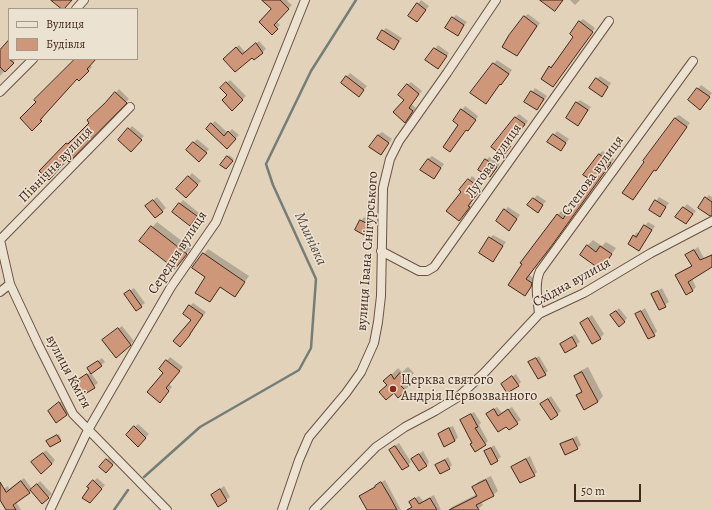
<!DOCTYPE html>
<html>
<head>
<meta charset="utf-8">
<style>
  body { margin:0 }
  #map { position:relative; width:712px; height:510px; overflow:hidden; background:#e2d2b9; font-family:Alegreya,serif }
  canvas { display:block }
  .legend { position:absolute; left:8px; top:8px; width:130px; height:52px; box-sizing:border-box; background:#ece2d2; border:1px solid #a89889; margin:0; padding:5px 7px; list-style:none; font-size:12px; color:#42291c }
  .legend li { display:flex; align-items:center; gap:8px; height:20px }
  .legend b { width:20px; border:1px solid #a89889 }
  .scale { position:absolute; left:574px; top:484px; width:67px; height:18px; box-sizing:border-box; border:2px solid #42291c; border-top:0; padding-left:5px; font-size:12px; line-height:14px; white-space:nowrap; color:#42291c; -webkit-text-stroke:3px #ece2d2; paint-order:stroke }
</style>
</head>
<body>
<div id="map">
<canvas width="712" height="510"></canvas>
<ul class="legend">
<li><b style="height:5px;background:#ece2d2"></b>Вулиця</li>
<li><b style="height:11px;background:#cf9779"></b>Будівля</li>
</ul>
<div class="scale">50 m</div>
</div>
<script>
const g = document.querySelector('canvas').getContext('2d');
g.lineJoin = 'round';
function paint(path, color) { g.fillStyle = color; g.fill(path, 'evenodd'); }
function stroke(path, color, width, dash) { g.strokeStyle = color; g.lineWidth = width; g.lineCap = dash ? 'butt' : 'round'; g.setLineDash(dash || []); g.stroke(path); }
function drawText(font, color, halo, rows, align = 'center') {
  g.font = font + ' Alegreya,serif'; g.lineWidth = 3; g.setLineDash([]); g.textBaseline = 'middle'; g.strokeStyle = halo; g.fillStyle = color; for (const [text, x, y, turn = 0] of rows) {
    g.save(); g.translate(x, y); g.rotate((+turn || 0) * Math.PI / 180); g.textAlign = isNaN(turn) ? turn : align; if (halo) g.strokeText(text, 0, 0); g.fillText(text, 0, 0); g.restore();
  }
}
paint(new Path2D(`
  M267,0H288L287,1L292,5L276,21L280,25L272,33L273,9Z
  M421,0L429,6L420,18L409,15Z
  M570,0H580L575,5Z
  M528,14L540,23L517,55L524,17Z
  M456,15L467,22L458,34L453,18Z
  M583,19L595,28L553,86L550,67L553,64L555,65L575,37L579,22Z
  M386,28L402,38L394,49L383,31Z
  M259,41L266,49L254,59L252,56L228,55L239,45L245,52Z
  M9,42V59H16L0,76V49Z
  M438,45L449,53L438,68L427,60Z
  M76,59H95L90,65L92,67L79,80L77,78L43,116L44,117L32,129L37,102Z
  M497,60L512,70L505,80L501,84L500,83L486,103L471,93Z
  M350,73L367,86L362,92L342,82Z
  M600,76L611,83L605,92L597,79Z
  M230,80L246,96L232,109L228,95L221,88Z
  M411,82L422,91L411,104L416,108L405,122V100L407,85Z
  M701,85L712,93L703,105L689,100Z
  M535,88L547,96L537,109L526,102Z
  M119,89L129,99L69,160L67,159L41,171L70,140L72,141L91,123Z
  M580,100L591,107L581,121L576,103Z
  M465,106L478,116L471,127L466,129L450,151L460,124L462,110Z
  M519,114L528,121L503,155L516,117Z
  M679,115L690,123L659,166L655,169L633,199L675,118Z
  M215,121L228,133L232,129L239,135L227,148L207,129Z
  M132,126L144,136L131,150L119,140Z
  M557,131L569,139L561,150L549,142Z
  M382,132L392,139L381,153L378,135Z
  M197,139L209,149L202,157L187,150Z
  M603,151L614,159L556,239L529,275L535,279V282L525,295L509,284L558,215L561,211L567,215L589,178L599,154Z
  M229,155L234,159L226,168L221,165Z
  M432,156L444,164L437,174L428,159Z
  M489,157L500,164L490,176L486,160Z
  M192,173L201,181L190,193L178,189Z
  M472,176L483,185L470,202L472,203L462,216V191L461,190Z
  M537,195L546,201L538,211L529,205Z
  M709,195L712,197V213L706,198Z
  M157,197L166,208L155,217L150,203Z
  M659,197L669,203L660,215L651,209Z
  M183,200L199,213L193,221L173,212Z
  M687,204L696,211L686,223L677,217Z
  M508,207L520,215L512,226L505,210Z
  M364,217L372,221L368,230L364,234L361,221Z
  M157,222L191,248L175,268L140,241Z
  M648,222L655,226L639,250L634,236L637,232L639,234Z
  M493,235L506,242L493,260L490,238Z
  M593,240L602,246L606,242L616,248L601,268L588,245Z
  M698,247L704,258L712,254V266L692,279L696,287L693,290L676,275L679,272L693,265L687,255Z
  M208,249L249,276L235,296L221,286L210,301L204,254Z
  M134,288L145,303L141,306L129,291Z
  M662,288L669,302L659,309L652,295Z
  M193,303L206,312L192,330L193,331L183,342L192,320L190,306Z
  M619,308L627,318L624,322L611,315Z
  M645,308L657,331L654,335L636,315Z
  M592,315L604,334L600,338L581,323Z
  M122,326L134,341L116,357L107,337Z
  M575,334L580,342L565,352L561,344Z
  M539,356L548,371L545,374L530,363Z
  M170,357L183,367L169,384L172,387L163,398L165,373L160,369Z
  M102,358L105,362L91,373L98,383L84,394L76,382L91,372L88,368Z
  M408,367L414,373L408,379L412,383L405,390L388,385L385,381L398,368L402,372Z
  M588,367L603,396L598,402L577,395L582,390L575,376L580,371Z
  M516,374L521,382L518,385L502,384Z
  M551,396L561,411L551,419L541,404Z
  M63,400L70,411L56,421L49,411Z
  M497,407L502,413L512,407L521,420L517,423L487,414Z
  M474,412L481,423L479,425L488,441L485,444L473,442L461,421Z
  M138,424L149,434L138,445L127,435Z
  M453,426L458,437L455,441L445,445L439,434L443,430Z
  M59,434L61,439L60,440H49Z
  M577,436L581,445L577,448L561,445L565,441Z
  M399,443L411,462L408,465L393,447Z
  M494,445L501,457L497,460L485,452Z
  M46,450L55,460L52,464L33,462Z
  M423,451L429,462L426,466L413,459Z
  M110,456L116,461L109,469L100,467Z
  M530,456L537,472L534,475L512,467L516,464Z
  M448,457L452,465L449,468L437,465Z
  M491,476L498,491L493,495L481,501L483,505L478,509L449,510L452,507L477,494L473,487L478,482Z
  M24,478L32,489L40,481L52,494L42,502L31,490L16,502L21,510H7L0,498V491L8,486L9,489Z
  M97,478L105,485L93,499L94,481Z
  M385,480L401,510H383L360,496Z
  M224,486L230,497L226,500L212,495Z
  M434,495L441,510H415L414,499L419,496L423,501Z`), '#0003');
stroke(new Path2D(`
  M144,477L200,427L299,370L311,348L316,279L273,185L266,164L311,71L356,0
  M114,510L128,490`), '#747e78', 2.5);
const building = new Path2D(`
  M51,0H72L64,9H62Z
  M262,0H280L289,9L274,25L278,29L272,35L259,22L271,9Z
  M540,0H563L555,11Z
  M417,3L426,10L417,22L408,16Z
  M524,16L537,26L517,56L502,47L509,35Z
  M452,17L464,25L458,36L445,28Z
  M579,21L593,32L553,87L541,79L549,66L551,68L573,37L570,34Z
  M382,30L399,41L394,50L377,39Z
  M9,40V59L14,63L5,72L0,67V50Z
  M256,43L263,53L254,60L252,58L235,72L223,59L236,47L242,54Z
  M434,48L447,56L438,69L425,60Z
  M75,59H96L87,69L89,71L79,81L77,79L40,120L42,121L32,131L20,118L36,102L34,100Z
  M493,63L509,74L501,85L500,84L486,104L470,93Z
  M346,76L364,90L359,97L341,83Z
  M596,78L608,87L602,97L589,88Z
  M226,82L243,100L232,111L222,100L227,95L220,88Z
  M407,84L419,94L409,108L413,111L405,123L393,112L404,100L398,95Z
  M697,88L710,97L700,110L688,100Z
  M531,91L544,99L537,110L524,102Z
  M115,92L127,103L69,162L67,160L49,180L39,171L66,143L68,144L89,123L87,120L105,103Z
  M576,102L588,110L578,126L566,118Z
  M461,109L476,120L468,131L466,130L450,152L443,147L458,125L453,121Z
  M515,117L525,124L510,145L511,146L503,156L491,147Z
  M675,118L687,127L656,171L654,170L633,200L622,193L644,162L643,161Z
  M211,123L224,136L228,131L236,139L227,149L206,129Z
  M128,128L142,140L131,152L118,140Z
  M553,134L566,143L561,151L547,142Z
  M378,135L389,143L381,155L369,147Z
  M193,142L207,153L199,162L186,150Z
  M599,154L611,163L553,244L526,279L532,283L531,287L525,296L508,285L522,264L520,263L557,214L563,219L577,197L575,195L588,178L583,175Z
  M227,156L233,161L226,169L220,165Z
  M428,159L441,168L434,179L420,170Z
  M485,159L497,167L490,177L478,170Z
  M188,176L198,185L186,198L176,189Z
  M468,179L481,189L468,206L470,207L459,221L446,211L461,192L459,190Z
  M705,197L712,202V216H710L698,208Z
  M533,198L543,205L538,213L527,205Z
  M153,200L163,212L155,218L145,206Z
  M655,200L666,207L660,217L649,210Z
  M179,203L197,216L190,226L172,212Z
  M683,207L693,214L686,224L675,217Z
  M504,209L517,219L509,231L496,221Z
  M360,220L370,225L364,235L355,230Z
  M644,225L652,230L639,251L628,244L633,235L636,237Z
  M151,226L187,254L175,269L139,241Z
  M489,237L503,246L493,262L479,253Z
  M587,245L596,252L600,246L612,254L601,270L580,255Z
  M694,250L700,260L712,255V267L688,282L693,291L686,295L675,275L692,266L685,255Z
  M203,253L245,282L235,297L220,287L210,302L195,293L205,277L192,268Z
  M130,290L142,307L136,311L124,294Z
  M658,291L666,307L659,310L651,294Z
  M189,305L203,315L190,334V335L180,347L173,341L191,320L183,314Z
  M616,311L625,322L619,327L610,315Z
  M641,311L655,336L648,339L635,314Z
  M588,318L601,339L592,344L580,323Z
  M118,328L131,345L116,358L102,340Z
  M572,337L577,346L565,353L560,344Z
  M536,358L546,375L538,379L528,362Z
  M166,360L180,371L166,388L169,391L160,403L147,392L163,373L159,369Z
  M98,361L102,366L91,374L87,368Z
  M582,372L598,402L584,410L576,395L582,392L574,376Z
  M400,373L407,381L401,386L406,391L398,398L394,393L386,400L379,392L387,385L383,381L391,374L394,379Z
  M87,374L95,388L83,395L75,382Z
  M512,376L519,386L507,393L501,384Z
  M548,399L558,415L551,420L540,404Z
  M59,402L67,415L56,423L48,411Z
  M494,409L498,416L508,409L518,424L509,430L506,427L498,432L486,414Z
  M471,414L478,427L475,428L486,445L475,452L470,444L472,443L460,420Z
  M134,426L146,438L138,447L126,435Z
  M449,428L455,441L444,447L438,434Z
  M57,435L61,441L50,447L46,441Z
  M573,439L578,449L565,455L560,444Z
  M395,446L409,466L402,470L389,450Z
  M491,448L498,461L491,465L484,451Z
  M43,453L52,464L41,474L31,462Z
  M419,454L427,466L419,471L411,459Z
  M106,459L113,465L106,473L99,467Z
  M526,459L535,476L520,483L511,467Z
  M445,460L450,469L440,474L435,465Z
  M93,480L102,489L90,503L82,498L89,488L87,487Z
  M486,480L494,496L476,505L479,510H449L477,496L472,487Z
  M21,481L30,493L13,505L16,510H6L0,500V482L6,492Z
  M381,482L390,497L397,510H367L359,496L375,487V486Z
  M37,484L49,498L42,504L30,490Z
  M220,489L227,501L218,507L211,495Z
  M415,498L419,504L430,498L437,510H407L412,507L409,502Z`);
paint(building, '#cf9779');
stroke(building, '#42291c', 1);
const street = new Path2D(`
  M76,9L84,0
  M0,92L33,59
  M0,240L10,284L38,344L73,414L167,510
  M0,240L130,107
  M381,251L419,271H427L434,267L609,21
  M0,292L10,284
  M539,314C538,301 534,284 540,271L693,61
  M50,510L88,430L171,287L216,222L305,0
  M282,510L299,460L309,437L346,393L361,372L374,343L378,322L381,296L383,188L390,159L399,141L447,73L496,0
  M314,510L376,447L405,427L435,411L458,397L484,373L539,314L584,293L651,253L712,221`);
stroke(street, '#6a5343', 10);
stroke(street, '#ece2d2', 8);
for (const [x, y, r, color] of [
  [393,389,4,"#8f2418"]
]) { const dot = new Path2D(); dot.arc(x, y, r, 0, 2 * Math.PI); g.fillStyle = color; g.fill(dot); stroke(dot, '#ece2d2', 1.5); }
drawText('14px', '#42291c', '#ece2d2', [
  ["Лугова вулиця",494,161,-55],
  ["Північна вулиця",56,165,-46],
  ["Степова вулиця",593,176,-54],
  ["вулиця Івана Снігурського",368,251,-86],
  ["Середня вулиця",178,253,-57],
  ["Східна вулиця",572,283,-29],
  ["вулиця Кмітя",68,372,62]
]);
drawText('14px', '#42291c', '#ece2d2', [
  ["Церква святого",401,381],
  ["Андрія Первозванного",401,397]
], 'left');
drawText('italic 15px', '#574c42', '#ece2d2', [
  ["Млинівка",310,239,65]
]);
</script>
</body>
</html>
